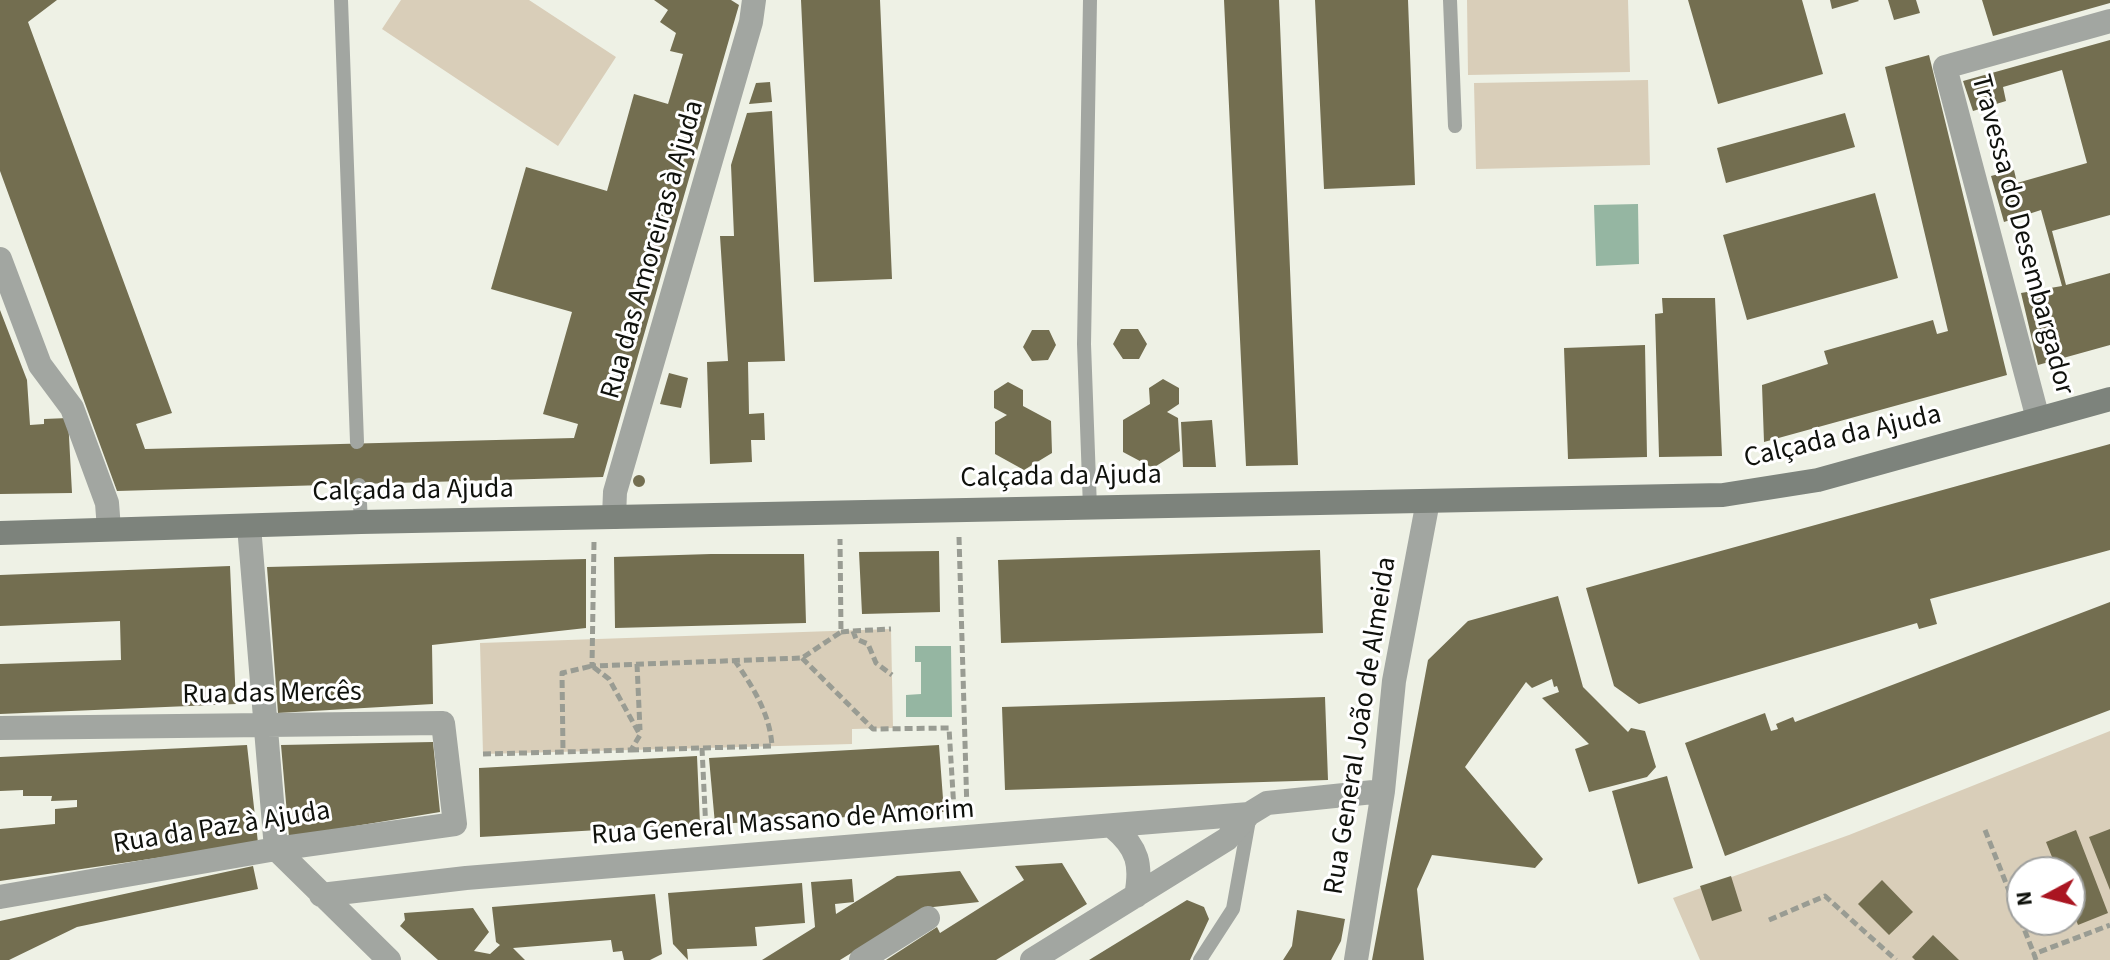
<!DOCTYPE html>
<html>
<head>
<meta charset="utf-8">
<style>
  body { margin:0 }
  #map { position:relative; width:2110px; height:960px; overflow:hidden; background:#eef1e5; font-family:"Source Sans 3",sans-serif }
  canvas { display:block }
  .north { position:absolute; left:2006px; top:856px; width:80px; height:80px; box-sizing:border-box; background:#fff; border:2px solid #9fa09e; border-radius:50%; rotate:263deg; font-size:22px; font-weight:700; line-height:32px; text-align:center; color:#0f110c }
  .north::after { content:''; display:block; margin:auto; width:28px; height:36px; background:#aa1521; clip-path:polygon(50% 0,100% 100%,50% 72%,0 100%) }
</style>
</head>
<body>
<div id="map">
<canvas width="2110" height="960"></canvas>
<div class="north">N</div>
</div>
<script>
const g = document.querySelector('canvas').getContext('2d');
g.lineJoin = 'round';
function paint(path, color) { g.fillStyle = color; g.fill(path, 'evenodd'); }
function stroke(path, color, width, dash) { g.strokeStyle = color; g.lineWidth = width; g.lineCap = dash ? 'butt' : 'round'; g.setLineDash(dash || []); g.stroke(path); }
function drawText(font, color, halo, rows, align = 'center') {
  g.font = font + ' "Source Sans 3",sans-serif'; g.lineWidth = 6; g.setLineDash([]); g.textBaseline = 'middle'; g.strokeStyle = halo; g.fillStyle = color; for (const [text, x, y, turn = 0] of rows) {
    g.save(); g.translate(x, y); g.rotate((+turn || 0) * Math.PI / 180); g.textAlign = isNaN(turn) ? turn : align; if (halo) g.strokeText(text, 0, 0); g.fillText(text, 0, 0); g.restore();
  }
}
paint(new Path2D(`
  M401,0H529L616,57L558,146L382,29Z
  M1467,0H1628L1630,72L1468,75Z
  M1648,80L1650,165L1476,169L1474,83Z
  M891,629L893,728L852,729V744L483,754L480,643Z
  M2110,731V960H1700L1673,898L1849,835ZM2022,872H2070V920H2022Z`), '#d9ceb9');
paint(new Path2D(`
  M1638,204L1639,264L1596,266L1594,205Z
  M915,646H951L952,717H906V695L921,694V662H915Z`), '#95b6a2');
paint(new Path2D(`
  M0,0H57L28,22L172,413L136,424L145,449L574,438L578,424L543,414L572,312L491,289L526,167L607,191L634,94L668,104L683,54L670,51L676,33L660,22L668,10L654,0H731L739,5L603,477L117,491L0,171Z
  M801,0H880L892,279L814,282Z
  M1224,0H1279L1298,465L1246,466Z
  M1315,0H1408L1415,185L1324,189Z
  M1688,0H1802L1823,74L1718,104Z
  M1830,0H1858L1859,1L1832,9Z
  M1888,0H1916L1920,13L1894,20Z
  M1982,0H2110V3L1993,36Z
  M2110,40V215L2052,231L2066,285L2110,273V345L2038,365L2021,293L2062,286L2041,210L2004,222L1991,176L2014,170L2017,183L2087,163L2062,70L2003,87L2006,101L1973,111L1963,81Z
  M1929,55L2007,375L1764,442L1762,385L1828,364L1824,351L1933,320L1937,334L1948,331L1885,67Z
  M770,82L772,102L749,104L756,83Z
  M772,111L785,361L748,362L749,414L764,413L765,440H751L752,462L710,464L707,362L728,361L720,236H734L731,165L747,113Z
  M1845,113L1855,147L1726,183L1717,148Z
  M1875,193L1898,278L1747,320L1723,235Z
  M1662,298H1715L1722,456L1659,457L1655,314L1663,313Z
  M0,310L27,380L30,425L44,424V419L68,418L72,493L0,494Z
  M1121,329H1138L1147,344L1139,359H1123L1113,344Z
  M1032,330H1049L1056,345L1048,360L1032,361L1023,347Z
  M1645,345L1647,457L1568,459L1564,348Z
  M669,373L688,378L681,408L660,404Z
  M1163,379L1179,388V404L1167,412L1178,418L1180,451L1153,468L1123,452V420L1150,404L1149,388Z
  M1008,382L1023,390V406L1051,421L1052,453L1024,470L995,454V422L1007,415L994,408V391Z
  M1212,420L1216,467H1183L1181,422Z
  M2110,444V550L1930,599L1937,624L1919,629L1917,623L1639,704L1614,686L1586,588Z
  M633 481a6 6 0 1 1 12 0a6 6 0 1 1-12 0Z
  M1320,550L1323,633L1001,643L998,560Z
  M939,551L940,612L862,614L859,552Z
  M711,554H804L806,623L615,628L614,557Z
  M586,559V628L432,645L433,704L278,713L267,567Z
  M230,566L236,704L0,714V664L121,660L120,621L0,626V575Z
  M1558,596L1583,687L1628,732L1631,728L1645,731L1656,767L1647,777L1589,792L1575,749L1589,744L1542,698L1559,692L1557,686L1554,687L1552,679L1532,688L1526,682L1465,767L1543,859L1535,868L1432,855L1417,889L1424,960H1372L1428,660L1468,621Z
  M2110,602V710L1725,856L1685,743L1765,713L1771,731L1778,729L1776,724L1793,717L1795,722Z
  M1325,697L1328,780L1005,790L1002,707Z
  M433,742L440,812L289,837L281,745Z
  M247,745L258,843L0,881V829L55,824V809L77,807V800L51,801L52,796H23V790L0,791V757Z
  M939,745L944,812L715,824L709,758Z
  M697,756L700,824L480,837L479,768Z
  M1667,776L1693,868L1638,884L1612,791Z
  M2110,829V890L2089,837Z
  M2076,830L2108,913L2078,925L2070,904V872H2058L2046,842Z
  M1062,863L1087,904L996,960H886L937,927L940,933L1024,880L1015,866Z
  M253,866L258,889L77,927L9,960H0V921Z
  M960,871L979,902L924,908L840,960H762L815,927L811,882L852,879L854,902L835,904L836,914L897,876Z
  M1731,876L1742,911L1712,921L1700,886Z
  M1882,880L1913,912L1889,935L1858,904Z
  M802,883L805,923L755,927L757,946L687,949L688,960L673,944L668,893Z
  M655,894L662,954L650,960H624L622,951L613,952L611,940L513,948L525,960H438L400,926L405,920L404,913L473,908L489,932L474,951L490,954L500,945L496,942L492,907Z
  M1187,900L1204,907L1209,919L1190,960H1089Z
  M1297,910L1345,919L1341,941L1331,960H1283L1292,946Z
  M1933,935L1959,960H1915L1912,957Z`), '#736e50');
stroke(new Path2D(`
  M959,537L967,811
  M594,542L592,666L802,658L841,632L840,539
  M853,631L891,629
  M841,632L853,631L856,639L868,644L876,663L892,675
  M802,658L873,729L949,728L954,810
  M637,664L640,730
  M702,748L706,831
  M631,750L772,746C770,714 753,687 735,661
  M483,754L563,752L562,673L592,666L609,679L640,735L631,750L563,752
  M1985,830L2034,954
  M1769,920L1825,896L1896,960
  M2036,960L2034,954L2110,925`), '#999c93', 5, [8, 4]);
stroke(new Path2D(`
  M341,0L357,442
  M1450,0L1455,126
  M359,485L361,522
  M1090,508L1084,344L1090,0
  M1200,960L1233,909L1249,820`), '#a2a6a1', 14);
stroke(new Path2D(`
  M0,259L40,365L72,408L107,503L109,529
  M2038,419L1945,67L2110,21
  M614,517L615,492L751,22L754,0
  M249,526L276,849L389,960
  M0,728L443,723L455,824L276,849L0,897
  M1114,828C1138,848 1142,865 1136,896
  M321,895L466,878L1249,814
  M861,960L928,918
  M1032,960L1227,839L1249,814L1267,803L1383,791
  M1356,960L1383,791L1394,681L1428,501`), '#a2a6a1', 24);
stroke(new Path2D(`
  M0,533L361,522L1723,495L1818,480L2110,399`), '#7d837c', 24);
drawText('28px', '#0f110c', '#fff', [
  ["Travessa do Desembargador",2021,235,75],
  ["Rua das Amoreiras à Ajuda",654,250,-74],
  ["Calçada da Ajuda",1843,438,-13],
  ["Calçada da Ajuda",1061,478,-1],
  ["Calçada da Ajuda",413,492,-1],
  ["Rua das Mercês",272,695,-1],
  ["Rua General João de Almeida",1362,726,-81],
  ["Rua General Massano de Amorim",783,824,-4],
  ["Rua da Paz à Ajuda",222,829,-9]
]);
</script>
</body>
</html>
